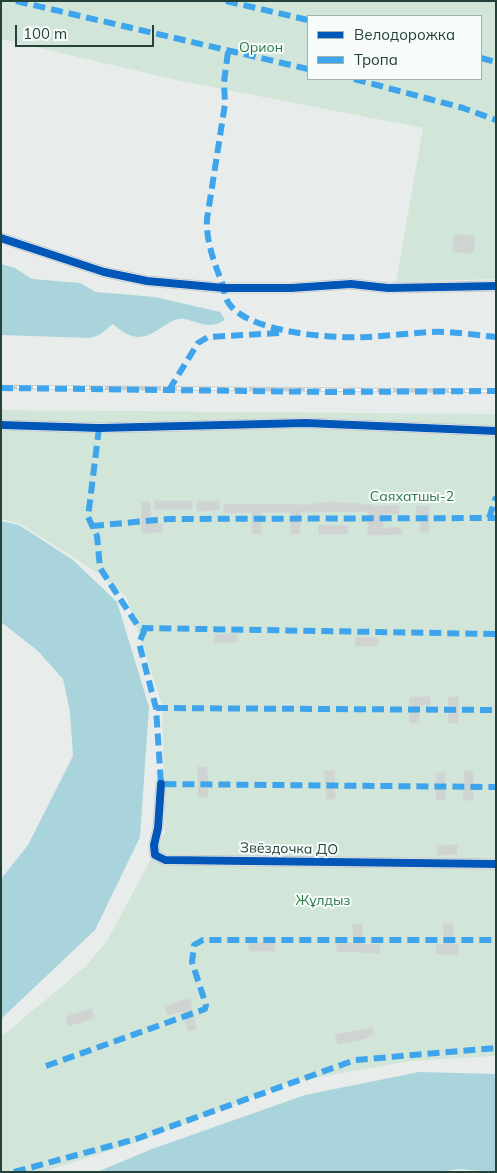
<!DOCTYPE html>
<html>
<head>
<meta charset="utf-8">
<style>
  body { margin:0 }
  #map { position:relative; width:497px; height:1173px; overflow:hidden; background:#e8edeb; font-family:Mulish,sans-serif }
  canvas { display:block }
  .frame { position:absolute; inset:0; border:2px solid #24423a; pointer-events:none }
  .legend { position:absolute; left:307px; top:15px; width:175px; height:65px; box-sizing:border-box; background:#f7fbf9; border:1px solid #a3b1ad; margin:0; padding:6px 9px; list-style:none; font-size:15px; color:#24423a }
  .legend li { display:flex; align-items:center; gap:10px; height:25px }
  .legend b { width:25px; border:1px solid #a3b1ad }
  .scale { position:absolute; left:15px; top:25px; width:139px; height:22px; box-sizing:border-box; border:2px solid #24423a; border-top:0; padding-left:6px; font-size:15px; line-height:18px; white-space:nowrap; color:#24423a; -webkit-text-stroke:4px #f7fbf9; paint-order:stroke }
</style>
</head>
<body>
<div id="map">
<canvas width="497" height="1173"></canvas>
<div class="frame"></div>
<ul class="legend">
<li><b style="height:6px;background:#0057b8"></b>Велодорожка</li>
<li><b style="height:6px;background:#3ea4ec"></b>Тропа</li>
</ul>
<div class="scale">100 m</div>
</div>
<script>
const g = document.querySelector('canvas').getContext('2d');
g.lineJoin = 'round';
function paint(path, color) { g.fillStyle = color; g.fill(path, 'evenodd'); }
function stroke(path, color, width, dash) { g.strokeStyle = color; g.lineWidth = width; g.lineCap = dash ? 'butt' : 'round'; g.setLineDash(dash || []); g.stroke(path); }
function drawText(font, color, halo, rows, align = 'center') {
  g.font = font + ' Mulish,sans-serif'; g.lineWidth = 4; g.setLineDash([]); g.textBaseline = 'middle'; g.strokeStyle = halo; g.fillStyle = color; for (const [text, x, y, turn = 0] of rows) {
    g.save(); g.translate(x, y); g.rotate((+turn || 0) * Math.PI / 180); g.textAlign = isNaN(turn) ? turn : align; if (halo) g.strokeText(text, 0, 0); g.fillText(text, 0, 0); g.restore();
  }
}
paint(new Path2D(`
  M1,1H496V279L396,282L423,128L176,80L1,39ZM308,16H481V79H308Z
  M1,410L496,414V1056L411,1061L292,1082L138,1142L45,1171L1,1172V1037L86,966L107,941L165,833L162,704L126,596L96,572L21,524L1,519Z`), '#d1e6d8');
paint(new Path2D(`
  M1,264L15,268L32,279L80,283L96,292L155,297L220,312L225,320C210,330 199,322 184,319C162,316 148,357 113,324L99,335L90,338L1,335Z
  M1,521L19,525L73,560L117,602L149,707L140,837L95,930L1,1019V879L28,845L73,756L70,712L63,679L38,651L1,622Z
  M419,1072L496,1074V1172L459,1169L438,1172H97L152,1149L305,1095Z`), '#a9d4db');
const building = new Path2D(`
  M454,235L475,236L473,253L453,252Z
  M155,501H192V509H155Z
  M219,501V510L197,511V502Z
  M142,502H150L151,524H162L163,532L142,533Z
  M331,502L372,505V507L399,505V514H383V528H401L402,534L368,535V511L300,512V534H291V512H261V534H252V512L224,513V504L307,505Z
  M417,506H429V532H420V514H417Z
  M319,525L348,526V534H319Z
  M237,634V642L215,643V635Z
  M356,637L378,638V646H356Z
  M410,697H430V705H419V723H410Z
  M449,697H458V723H449Z
  M198,767H207L208,797H199Z
  M325,771H334L335,799H327Z
  M465,771H473V800H464Z
  M436,773H445V800H437Z
  M457,845V854L437,855V846Z
  M353,924H362V944L380,945V953L337,951V943H354Z
  M444,924H453V945H458V954H437L436,945H444Z
  M275,942V951H249V943Z
  M190,999L196,1029L188,1031L183,1011L167,1015L165,1006Z
  M91,1009L94,1018L68,1026L66,1017Z
  M372,1028L374,1034L367,1036L368,1038L338,1044L335,1035Z`);
paint(building, '#cfd4d2');
stroke(building, '#d1d6d4', 1);
const minor = new Path2D(`
  M1,238L104,272L147,281L224,288H291L351,284L388,288L496,286
  M1,425L99,428L306,423L496,431
  M161,784L158,828L154,845L155,855L165,860L496,864`);
stroke(minor, '#c5cac8', 11);
stroke(minor, '#fcfcfc', 9);
const rail = new Path2D(`
  M1,387L496,391`);
stroke(rail, '#c9cdcc', 4.5);
stroke(rail, '#f7fbf9', 2.5, [8]);
stroke(new Path2D(`
  M16,1L308,69
  M226,1L308,20
  M228,52L224,82L225,104L207,219C206,244 215,264 224,288C223,333 335,339 367,337C388,336 410,333 431,332C452,331 475,335 496,337
  M481,58L496,62
  M354,79L463,108L496,120
  M1,388L333,392L496,391
  M169,390L198,343L208,337L281,333
  M99,428L88,517L97,536L100,568L138,626L142,628L496,634
  M489,518L496,497
  M92,526L168,519L496,518
  M145,629L139,643L156,708L161,784L496,787
  M156,708L496,710
  M46,1066L205,1009L206,1005L192,962L194,945L203,940H496
  M14,1172L136,1139L355,1060L496,1048`), '#3ea4ec', 6, [12, 6]);
stroke(new Path2D(`
  M1,238L104,272L147,281L224,288H291L351,284L388,288L496,286
  M1,425L99,428L306,423L496,431
  M161,784L158,828L154,845L155,855L165,860L496,864`), '#0057b8', 8);
drawText('14px', '#2d7a4b', '#f7fbf9', [
  ["Орион",261,48],
  ["Саяхатшы-2",412,497],
  ["Жұлдыз",323,901]
]);
drawText('14px', '#24423a', '#f7fbf9', [
  ["Звёздочка ДО",289,849,1]
]);
</script>
</body>
</html>
